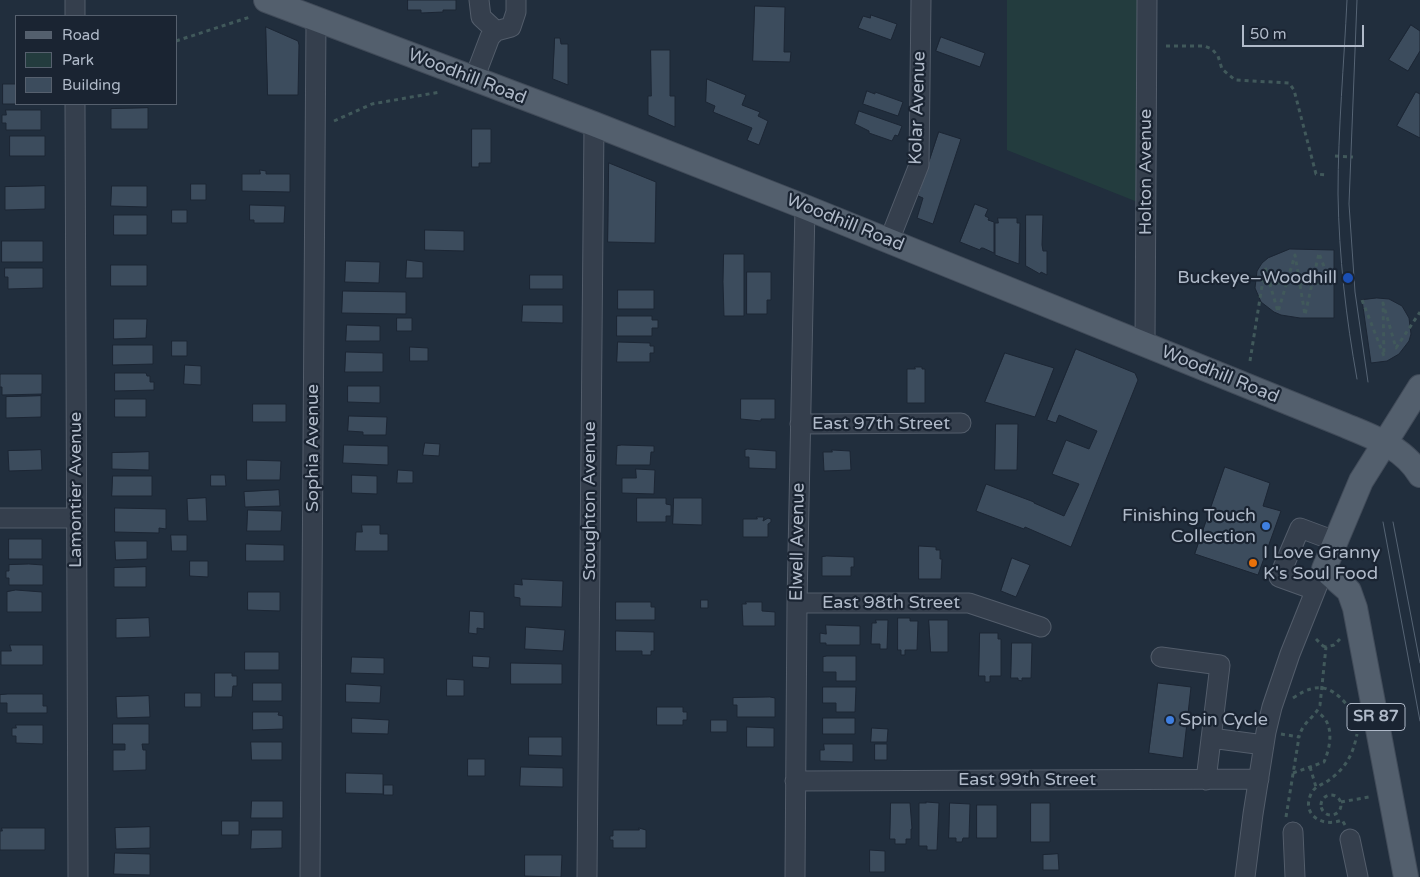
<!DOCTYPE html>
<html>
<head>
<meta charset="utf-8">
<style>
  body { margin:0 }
  #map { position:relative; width:1420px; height:877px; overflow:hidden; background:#212e3d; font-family:"Varela Round",sans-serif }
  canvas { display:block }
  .legend { position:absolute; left:15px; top:15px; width:162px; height:90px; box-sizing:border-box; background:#1a2432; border:1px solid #56606e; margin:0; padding:6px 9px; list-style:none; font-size:15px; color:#b0bac9 }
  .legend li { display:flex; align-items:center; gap:10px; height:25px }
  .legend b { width:25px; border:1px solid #56606e }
  .scale { position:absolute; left:1242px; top:25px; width:122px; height:22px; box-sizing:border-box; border:2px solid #b0bac9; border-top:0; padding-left:6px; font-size:15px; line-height:18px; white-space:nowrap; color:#b0bac9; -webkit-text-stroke:4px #1a2432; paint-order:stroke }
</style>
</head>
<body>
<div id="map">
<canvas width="1420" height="877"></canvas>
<ul class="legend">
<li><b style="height:6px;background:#535f6d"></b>Road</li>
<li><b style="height:14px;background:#233c3e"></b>Park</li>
<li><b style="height:14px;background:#3c4c5d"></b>Building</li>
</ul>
<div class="scale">50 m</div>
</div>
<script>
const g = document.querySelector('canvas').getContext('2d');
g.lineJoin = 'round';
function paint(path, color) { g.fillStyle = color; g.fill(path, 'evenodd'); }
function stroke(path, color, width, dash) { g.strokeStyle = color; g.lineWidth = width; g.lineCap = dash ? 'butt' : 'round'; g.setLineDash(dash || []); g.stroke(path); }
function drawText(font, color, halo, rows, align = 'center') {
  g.font = font + ' "Varela Round",sans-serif'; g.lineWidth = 4.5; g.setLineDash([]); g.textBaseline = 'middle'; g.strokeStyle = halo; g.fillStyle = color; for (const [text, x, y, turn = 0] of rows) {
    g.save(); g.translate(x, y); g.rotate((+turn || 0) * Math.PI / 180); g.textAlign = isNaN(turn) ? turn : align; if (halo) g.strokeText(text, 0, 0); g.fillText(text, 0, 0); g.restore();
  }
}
paint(new Path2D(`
  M1007,0H1147L1145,205L1007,150Z`), '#233c3e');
const building = new Path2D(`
  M408,0H456V10H443V12L421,13V10H408Z
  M755,6L785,7L784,52H791L790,62L753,61Z
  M871,15L897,24L891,40L858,28L863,16L870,18Z
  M1411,25L1420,31V51L1408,71L1389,60Z
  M266,27L298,41L299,45L298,95H268Z
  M941,37L985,53L980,67L936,51Z
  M555,38H560L561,44H568V85L553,79Z
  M651,50H670V96H675V127L648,115V96H651Z
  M707,79L746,95L742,105L760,112L758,116L768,121L759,145L747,140L752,128L713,112L715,106L706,102Z
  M3,84H16V104H42H3Z
  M867,91L875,94V92L903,102L898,116L863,104Z
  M1416,92L1420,94V138L1397,126Z
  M148,108V129H111V109Z
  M6,110H41V130H6V123H2V115H6Z
  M859,111L902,126L898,136L895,135L892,141L869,133V131L855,124Z
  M472,129H491V163H479V167H472Z
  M939,132L961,139L933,224L917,218L923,198L918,196Z
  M10,136H45V156H10Z
  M609,163L656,182L655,243L608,242Z
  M260,170L266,171V174H290V192L242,191V174H260Z
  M191,184H206V200H191Z
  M45,186V209L5,210V187Z
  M112,186H147V207L111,206Z
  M975,204L988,209L985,216L989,218L988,220L994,222V253L983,248H981L980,250L960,242Z
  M250,205L285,206L284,223H254V220H250Z
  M172,210H187V223H172Z
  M114,215H147V235H114Z
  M1026,215H1043L1042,245L1043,251H1047V275L1041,272L1040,274L1026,266Z
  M998,218H1017V223H1020L1019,264L995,255V223H998Z
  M425,230L464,231V251L425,250Z
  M2,241H43V262H2Z
  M1290,249L1334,250V318H1300L1281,315L1274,312L1261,302L1255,288L1257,271L1262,263L1268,258Z
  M724,254H744V316H724L723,282Z
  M407,260L423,262V278H406Z
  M346,261L380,262L379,283L345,282Z
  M111,265H147V286H111Z
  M5,268H43V288L8,289V277H5Z
  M747,272H771V300H767V314H747Z
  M530,275H563V289H530Z
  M618,290H654V309H618Z
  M343,291L406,292V314L342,313Z
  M1377,298L1389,299L1402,306L1409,318L1411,334L1409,341L1399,354L1387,361L1371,363L1362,300Z
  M523,305H563V323L522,322Z
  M617,316H652V320H658V328H652V336H617Z
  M397,318H412V331H397Z
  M114,319H147L146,338L114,339Z
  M347,325L380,326V341H346Z
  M172,341H187V356H172Z
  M618,342L650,343V346H654V353H650V362H617Z
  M113,345H153V364L113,365Z
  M410,347L428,348V361H410Z
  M1076,349L1135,373L1138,380L1071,547L1025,527L1024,529L976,511L986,484L1034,502V503L1064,516L1079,484L1052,474L1066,440L1089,449L1097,431L1059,415L1056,423L1047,420Z
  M346,352L383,353V372H345Z
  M1005,353L1054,368L1035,417L985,402Z
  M185,365L201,366V385L184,384Z
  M915,367H922V369H925V403H907V369H915Z
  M115,373H146L147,376H150V382H154V390L115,391Z
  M1,374H42V394L2,395V387H0V375Z
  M348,386H380V403L348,402Z
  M41,396V417L6,418V397Z
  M115,399H146V417H115Z
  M741,399H775V419H761V421L741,419Z
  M253,404H286V422H253Z
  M349,416L387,417L386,435H363V432L348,431Z
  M996,424H1018L1017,470H995Z
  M425,443L440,444L439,456L423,455Z
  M344,445L388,446V465L343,463Z
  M622,445L654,446V452H651L650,465H616L617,446Z
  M748,449L776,451V469L749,468V457H745V450Z
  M41,450L42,470L9,471L8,451Z
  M832,450L850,451L851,470L824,471L823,452H832Z
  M149,452V470L112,469V453Z
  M247,460L281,461L280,480H247Z
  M1225,467L1270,483L1263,506L1281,511L1258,575L1195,554Z
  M636,469L655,470L654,494L622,493V478H636Z
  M398,470L413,471V483H397Z
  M211,475H225L226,486H211Z
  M352,475L377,476V494L352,493Z
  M113,476H152V496H112Z
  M279,490L280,506L245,507L244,492Z
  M206,498L207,521H188L187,499Z
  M637,498H666V504L671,505V516H666V522H637Z
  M674,498H702V525L673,524Z
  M115,508L166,509V529L159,528V533L115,532Z
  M248,510L282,511L281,531H247Z
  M757,517H764L763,521L768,518L771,519V522L768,524V537H743V519H757Z
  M362,525H380V534H388V551H355L356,532H362Z
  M171,535H187V551H172Z
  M9,539H42V559H9Z
  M115,541H147V559L116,560Z
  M246,544L284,545V561H246Z
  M919,546L936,547V550H940V559H942L941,579H919Z
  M827,556L854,557V567H851V576H822V557Z
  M1012,558L1030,565L1016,597L1001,591Z
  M190,561H208V577L190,576Z
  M29,564L43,565V585H9V578H6V571H9V565Z
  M146,567V587H114V568Z
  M522,579L563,581L562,607L520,606V598L514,597V584L522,585Z
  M16,590L42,592V612H7V592Z
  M248,592H280V611L248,610Z
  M701,600H708V608H701Z
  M616,602H651V607H655V620H616Z
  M746,602H762V611L775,612V626H743L742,604H746Z
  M470,611L484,612V629L477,628V634L469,633Z
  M149,618L150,637L116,638V619Z
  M898,618H910V621H918L917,650H905V655H901V650H898Z
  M876,620H888L887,649H880V644H871L872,623H876Z
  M929,620H948V652H931Z
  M826,625L860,626V645H826V643H820V633L826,634Z
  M526,627L565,630L563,651L525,649Z
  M616,631L654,632V651H651V655H642V651H616Z
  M980,633H998V639H1001V676H990V682H985V676H979Z
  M1012,643H1032L1031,678H1022V681L1018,680V678H1011Z
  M10,645H43V665H1V651H11Z
  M245,652H279V670H245Z
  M473,656L490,657L489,668L473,667Z
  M827,656H856V681H836V672H823V657Z
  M352,657L384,658V674L351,673Z
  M511,663L562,664V684H511Z
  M215,673H232V676H237V686H233L232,697H215Z
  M447,679L464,680V696H447Z
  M253,683H282V701H253Z
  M1158,683L1191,687L1183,758L1149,753Z
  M346,684L381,686L380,703L346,702Z
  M823,687H856L855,712H836V703H823Z
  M185,693H201V707H185Z
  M8,694H43V706H47V713H7V703H0V695Z
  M149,696L150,717L117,718L116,697Z
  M770,697L775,698V717H737V705H733V698Z
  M657,707H683V712H687V720H683V725H657Z
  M253,712H279L278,715L283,716V729L253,730Z
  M352,718L389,720L388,734L352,733Z
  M823,718H855V734H823Z
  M711,720H727V732H711Z
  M113,724H149V744H142L143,750H146V770L113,771V750H125V744H113Z
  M16,725H43V744L16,743V736H12V728H16Z
  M747,727L774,728V747H747Z
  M872,728L888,729L887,742H871Z
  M529,737H562V756L529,755Z
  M251,742H282V760H252Z
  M824,744H853V762L820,761V750H824Z
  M875,744H887V760H875Z
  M468,759H485V776H468Z
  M521,767L563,768V787L520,786Z
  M346,773L383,774V794L346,793Z
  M384,785H393V795H384Z
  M252,801H283V818H251Z
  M926,802L939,803L937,850H927V846H919V803H926Z
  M891,803H910L912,829H911V839H906V844H895V839H890Z
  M950,803L970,804L969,838H963L962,842H956V838H949Z
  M1031,803H1050V842H1031Z
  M977,805H997V838H977Z
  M222,821H239V835H222Z
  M150,827V848L116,849L115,828Z
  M2,828H45V850H0V831H2Z
  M639,828L646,830V848H613V840H610V836H613V830H639Z
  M252,830H282V848L251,849Z
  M870,850L885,851V872H870Z
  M115,853L150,854V875L114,874Z
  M1058,854L1059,870H1043V855Z
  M525,855H562L561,877L525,876Z`);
paint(building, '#3c4c5d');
stroke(building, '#1c2634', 1);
const minor = new Path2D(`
  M75,0V16
  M479,0L481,17L496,31
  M474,79L490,37L496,31L511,27L516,12V0
  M75,104L78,877
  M889,241L919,165L921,0
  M1145,344L1147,0
  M800,424L961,423
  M0,518H76
  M1315,590L1279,577L1300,528L1335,541
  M797,603H969L1041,627
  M1161,657L1220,665L1206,780
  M1211,738L1264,745
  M795,781L1259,779
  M1293,832L1295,877
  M1350,839L1358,877
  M310,877L316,20
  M587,877L594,124
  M795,877L797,603L805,207
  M1245,877L1253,814L1266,732L1272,707L1290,654L1324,569`);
const major = new Path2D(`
  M266,0L594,124L805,207L1344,425C1373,437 1403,447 1420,475
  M1406,877L1355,608L1349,591L1324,569L1361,481L1420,387`);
stroke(minor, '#535d6b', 21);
stroke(major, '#414b59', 26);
stroke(new Path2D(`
  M176,41L250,17
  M1166,46H1204L1212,49L1218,56L1222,69L1235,80L1289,83L1294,90L1316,174L1327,175
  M334,121L372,104L440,92
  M1335,156L1353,157
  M1362,300L1384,356L1383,303L1396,348L1420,312
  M1250,361L1265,267L1278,312L1295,255L1305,315L1319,253L1330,283C1308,283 1285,283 1263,283
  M1316,639L1323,646L1326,647
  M1293,698C1321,679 1334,688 1353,712
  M1281,734L1299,737C1303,721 1315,718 1320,705L1326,647L1334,645L1340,639
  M1310,767L1316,787
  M1293,773L1324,762C1331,746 1335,722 1317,712
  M1321 805a10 10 0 1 1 20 0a10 10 0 1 1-20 0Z
  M1341,802L1369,797
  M1286,817L1299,737
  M1345,825L1342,820C1323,828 1301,815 1311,794C1314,787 1321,785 1326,782C1345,770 1353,755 1357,734`), '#41595b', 3, [4, 4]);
stroke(minor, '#353f4d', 19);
stroke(major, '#535f6d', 24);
stroke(new Path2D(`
  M1347,0C1344,64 1338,129 1338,194C1339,256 1346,318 1357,379
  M1357,0L1349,204L1355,292L1368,382
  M1383,522L1420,721
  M1393,522L1420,663`), '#566474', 1);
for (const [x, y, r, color] of [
  [1348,278,6,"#1a4fb4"],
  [1266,526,5,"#3f7fe0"],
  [1253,563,5,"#e8710a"],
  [1170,720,5,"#3f7fe0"]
]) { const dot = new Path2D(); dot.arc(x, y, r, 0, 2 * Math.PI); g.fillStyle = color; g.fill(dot); stroke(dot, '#1a2432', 2); }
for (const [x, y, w] of [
  [1376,717,58]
]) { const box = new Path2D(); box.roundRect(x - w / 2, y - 13.5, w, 27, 4); g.fillStyle = '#1a2432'; g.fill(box); stroke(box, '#b0bac9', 1); }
drawText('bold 16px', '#b0bac9', null, [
  ["SR 87",1376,717]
]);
drawText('18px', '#b0bac9', '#1a2432', [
  ["Woodhill Road",467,77,21],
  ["Kolar Avenue",918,108,-88],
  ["Holton Avenue",1146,172,-90],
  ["Woodhill Road",845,223,22],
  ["Woodhill Road",1220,375,22],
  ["East 97th Street",881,424],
  ["Sophia Avenue",313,448,-90],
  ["Lamontier Avenue",76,490,-90],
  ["Stoughton Avenue",590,501,-90],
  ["Elwell Avenue",798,542,-89],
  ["East 98th Street",891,603],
  ["East 99th Street",1027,780]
]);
drawText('18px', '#b0bac9', '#1a2432', [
  ["Buckeye–Woodhill",1337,278],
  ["Finishing Touch",1256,516],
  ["Collection",1256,537],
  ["I Love Granny",1263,553,"left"],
  ["K's Soul Food",1263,574,"left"],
  ["Spin Cycle",1180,720,"left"]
], 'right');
</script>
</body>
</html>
